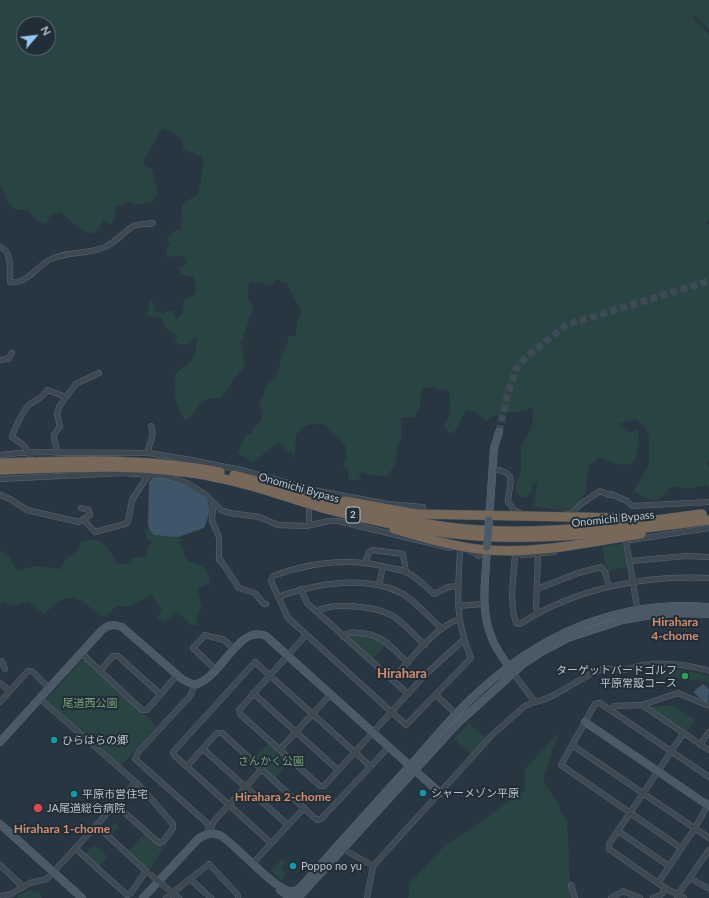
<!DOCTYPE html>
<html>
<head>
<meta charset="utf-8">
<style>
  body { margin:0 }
  #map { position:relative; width:709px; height:898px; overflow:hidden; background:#283642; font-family:Lato,sans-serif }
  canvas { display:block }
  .north { position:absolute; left:16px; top:16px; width:40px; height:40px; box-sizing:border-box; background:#212d37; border:1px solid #5e6973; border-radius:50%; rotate:62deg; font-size:11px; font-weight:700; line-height:16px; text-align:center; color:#b9c3cc }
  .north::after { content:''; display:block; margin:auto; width:14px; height:18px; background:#96c6f4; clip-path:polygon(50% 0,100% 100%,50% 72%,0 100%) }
</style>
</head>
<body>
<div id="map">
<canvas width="709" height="898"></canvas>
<div class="north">N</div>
</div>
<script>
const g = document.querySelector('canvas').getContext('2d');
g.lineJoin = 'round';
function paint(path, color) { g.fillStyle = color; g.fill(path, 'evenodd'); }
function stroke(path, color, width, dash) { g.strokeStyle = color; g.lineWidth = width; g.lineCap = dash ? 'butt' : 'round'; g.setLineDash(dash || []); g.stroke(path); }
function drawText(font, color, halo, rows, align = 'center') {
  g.font = font + ' Lato,"Noto Sans JP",sans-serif'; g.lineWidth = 4; g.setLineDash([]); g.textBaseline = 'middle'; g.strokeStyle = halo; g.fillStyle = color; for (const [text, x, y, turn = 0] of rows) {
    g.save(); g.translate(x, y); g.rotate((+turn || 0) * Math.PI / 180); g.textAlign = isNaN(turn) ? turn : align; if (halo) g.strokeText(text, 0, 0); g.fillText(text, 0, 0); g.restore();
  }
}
paint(new Path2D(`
  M0,0H709V30L695,15L692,17L709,34V222L707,221L706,223L709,225V461L707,464L709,466V487L705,485C693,489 684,489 672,486C656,505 655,503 633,491L649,466V437L644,426L636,419L618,424L630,433L637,428L639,440L635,462L629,465L613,463L599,457L590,465L586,482L587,491L573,511L568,512L533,506L538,481L533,482L531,492L527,497H521L516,492L515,485L521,474V447L532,426L533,408L492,417L486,422L477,413L466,409L456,430L450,434L444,427L451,412L449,392L446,389L438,391L433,387L423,388L419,408L414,417L401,418L402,437C395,447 398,448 396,459C395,465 391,471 387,476L369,475L363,472L358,475L363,480H348L349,470L343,465L347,458L345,445L325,426L318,423L303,427L296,435L295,457L278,443L268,450L253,463L238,453L246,434H252L254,426L259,424L263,413L259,406L269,381L275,379L289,336H296L297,322L302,313L286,283L277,280L271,286L251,281L247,286L249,302L254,305L241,343L245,363L242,370L231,383L221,398C202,397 200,405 190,418L184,419C175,402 173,394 176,374C191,358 196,364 197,339L193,337L191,343L181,345L174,342L178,335C169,331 164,328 162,318L147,315L150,300L153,302L154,311L163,313L172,310L176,319L183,313L184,300L195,294L196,285L193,277L181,274L179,268L186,265V259L182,256L167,257L166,250L171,242L167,240L174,231L181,229L182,204L198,194L202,175L203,157L184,150C181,134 177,134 162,128L143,163L152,170L158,192L152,202L137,205L128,202L114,208C116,215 116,219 111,224L103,221L98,230L91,234C78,229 71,220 60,212L50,216L46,224L36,220L29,211L14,209L7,201L0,182ZM24,24H48V48H24Z
  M144,529H149L154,535H170L181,539L179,543L185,552L183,554C191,571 209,556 210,584L197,588L202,608L197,615V625H192L177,612L164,622L157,619L162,610L151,595L131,606H117L107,615L101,617C75,594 72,590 44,614L28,601L12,606L3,601L0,604V550L8,556L18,571L34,566L61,569L64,560L78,550L80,543C100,534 109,546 116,563L130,564L133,558L144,556L146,559L148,547L153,542L147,539Z
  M624,543L628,566L607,572L602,547Z
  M358,635L373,636L385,646L371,660L346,638Z
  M85,660L157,726L120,767L48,702L47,698L81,661Z
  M662,670H682L709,676V682L660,676Z
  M673,705L695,720L686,732L649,707Z
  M469,723L486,738L471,755L454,739Z
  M558,734L543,781L556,801L567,823L571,898H408L410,883L446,844L467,832L525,790L524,770Z
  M269,743L290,761L275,779L253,760Z
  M114,822L119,827L110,836L105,831Z
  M145,833L163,848L149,871L128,852Z
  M94,844L108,857L99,867L85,854Z
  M282,859L286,863L281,869L286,874L282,881L271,870Z
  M29,890L40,892L42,898H17L19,895Z`), '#2a4343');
paint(new Path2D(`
  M153,477L177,480L206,498C212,507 208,519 204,528L178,537L154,535L149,529L148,524L149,482Z
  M703,684L709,689L708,705L693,692Z`), '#3f566a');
stroke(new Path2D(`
  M499,432L508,393L516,369L526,357L566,325L709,281`), '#3e4b57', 7, [7, 3.5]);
const street = new Path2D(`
  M0,247C13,251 9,271 10,282C25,285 37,267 49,260C65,251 85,255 102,248C115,244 121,234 132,227C138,223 146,225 153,223
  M0,360L8,359L12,353
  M57,453C57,439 48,439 60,427L57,413L59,407L66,397L76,384L99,373
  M148,453C148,444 156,435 151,426
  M0,455L29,452L148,453L191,460L241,470L313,490L388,504L423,507
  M30,456C27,447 21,443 12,437C14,429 24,409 30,404C38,398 41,400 47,390L66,397
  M492,469C519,472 509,482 508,502L515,511L521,513
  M0,479L123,473L166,476L187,483L205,494L221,510L229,513L259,517L278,525L306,526L329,521H338L450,548
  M0,495L10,499L27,510L79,522L90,515L89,510L81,508
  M213,503L212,521L219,537V560
  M309,509V525
  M567,514H571L581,504L600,491L609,495L611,494L627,501L632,506L709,502
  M84,520L95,532L125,524L128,522L132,500L149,474
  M631,540L709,528
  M626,541L638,613
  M470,551L474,552L478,556L485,551
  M515,555L512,593L513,612L516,623L520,624C576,588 643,575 709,578
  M522,555L554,552
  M538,555L536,607L538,613
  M219,558L239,588L255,593L264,604H266
  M630,561L686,556L709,557
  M365,563L369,552L373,550L403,554L406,572
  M379,585L383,566
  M458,586L448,587L434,594C426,587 418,578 408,573C403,570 396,569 390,568C351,557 311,562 273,576L271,581L288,618L406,725L471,658C454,618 458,592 460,550
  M301,589L307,603L408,694
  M537,589L578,573L601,567L605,572L609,586
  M278,597C316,584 363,574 401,593C412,598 432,620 442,629
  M458,606L483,604
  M317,612C329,601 375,607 389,614C402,620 414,635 425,645
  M306,635L239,710L240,714L320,786H324L425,675L461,642L464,641
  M343,637C347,632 352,632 358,633C381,633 391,647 408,663
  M81,653L142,710H147L177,675
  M2,661L5,669
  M216,670L193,648L205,635L224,640L234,649
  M100,671L113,656H118L160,694
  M513,673L535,702C555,698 576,680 595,672C607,667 610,669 622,670C628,670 636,666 643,665C665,662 687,664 709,671
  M392,680C409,661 434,628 459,619
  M0,683L10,691
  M194,685L191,695L139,751L135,759L207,823L210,833
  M253,693L338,770
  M436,695L453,711
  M39,698L139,785L173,824V828L163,842L159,843L115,804
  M0,702L28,671H32L49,688
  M642,705L678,693L709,706
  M610,710L614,706L642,705L709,750
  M683,734L609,844V849L665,888L684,898
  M572,745L709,838
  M700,745L709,732
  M203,749L288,825
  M280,749L331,694
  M187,766L217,733H222L317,820L321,819L368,769L369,765L255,662L173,752L174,755L271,843
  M370,767L385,751
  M210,830L214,821L261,770
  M618,831L669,866
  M75,848L127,895L131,893L146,871L96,825
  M681,848L561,765L595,704L600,703L709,777
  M343,849L373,866L493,734L525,706L535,702
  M253,863L304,808
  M0,865L20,884L22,888
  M690,878L709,889
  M190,879L211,898
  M658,883L695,828L709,803
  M571,885L575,898
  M171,891L179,898
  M0,896L11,894L30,883L47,879L135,783
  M677,896L709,850
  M166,898L209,864L238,895V898
  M367,898L373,866
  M611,898L623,891L640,898
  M653,898L661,895L665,888`);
const secondary = new Path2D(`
  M489,520L494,448L499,432
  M487,547C486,581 479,609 493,641C498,652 505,661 511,670
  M585,722L709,806
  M0,742L102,630L108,626L115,625L122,627L182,679L194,685C222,679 237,624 266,636L440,793
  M0,824L82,898
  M280,890L291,898
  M143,898L199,838L210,833L220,835C238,847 270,885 289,891C293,892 297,890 300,888C339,844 378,800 418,757C435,737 452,717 471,699C537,635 617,599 709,607
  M298,898L457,724L522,665L540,653L568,638L623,620L651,615L676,613L709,614`);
const highway = new Path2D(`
  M0,463C75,461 145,457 220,472
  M0,470C74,467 147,463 219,478C257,485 293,500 330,510C368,520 408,528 447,533C534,544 622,531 709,520
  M234,475C303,493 369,515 440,526C527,539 616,525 702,514
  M345,501L416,514L626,518
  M394,529C424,538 455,547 486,550C538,554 591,542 641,534`);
stroke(street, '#5a666f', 6);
stroke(secondary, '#5a666f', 8);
stroke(highway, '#47535c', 10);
stroke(street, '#3c4852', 5);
stroke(secondary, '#4b5865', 7);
stroke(highway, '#77685a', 9);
const streetBridge = new Path2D(`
  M150,874L169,890`);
const secondaryBridge = new Path2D(`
  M487,547L489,520`);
stroke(streetBridge, '#5a666f', 6, []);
stroke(secondaryBridge, '#5a666f', 8, []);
stroke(streetBridge, '#3c4852', 5);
stroke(secondaryBridge, '#4b5865', 7);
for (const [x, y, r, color] of [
  [685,676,4,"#2e9e5b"],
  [54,740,4,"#0f9aa8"],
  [423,793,4,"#0f9aa8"],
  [74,794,4,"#0f9aa8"],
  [38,808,5,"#e0444e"],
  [293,866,4,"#0f9aa8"]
]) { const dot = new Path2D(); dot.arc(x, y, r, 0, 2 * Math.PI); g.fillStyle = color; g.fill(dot); stroke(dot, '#212d37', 1.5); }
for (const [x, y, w] of [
  [353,515,14]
]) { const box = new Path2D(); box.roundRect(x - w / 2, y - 8, w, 16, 3); g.fillStyle = '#212d37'; g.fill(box); stroke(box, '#b9c3cc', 1); }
drawText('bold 10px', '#b9c3cc', null, [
  ["2",353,515]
]);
drawText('11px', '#b9c3cc', '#212d37', [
  ["Onomichi Bypass",299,488,16],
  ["Onomichi Bypass",613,519,-6]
]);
drawText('11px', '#b9c3cc', '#212d37', [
  ["ターゲットバードゴルフ",677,670,"right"],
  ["平原常設コース",677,683,"right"],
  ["ひらはらの郷",62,740],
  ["シャーメゾン平原",431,793],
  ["平原市営住宅",82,794],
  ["JA尾道総合病院",47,808],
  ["Poppo no yu",301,866]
], 'left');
drawText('11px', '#79a07d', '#212d37', [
  ["尾道西公園",90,703],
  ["さんかく公園",271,761]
]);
drawText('bold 12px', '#d28d6e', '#212d37', [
  ["Hirahara",675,622],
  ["4-chome",675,636],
  ["Hirahara 2-chome",283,797],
  ["Hirahara 1-chome",62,829]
]);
drawText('bold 13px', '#d28d6e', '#212d37', [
  ["Hirahara",402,674]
]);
</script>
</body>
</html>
